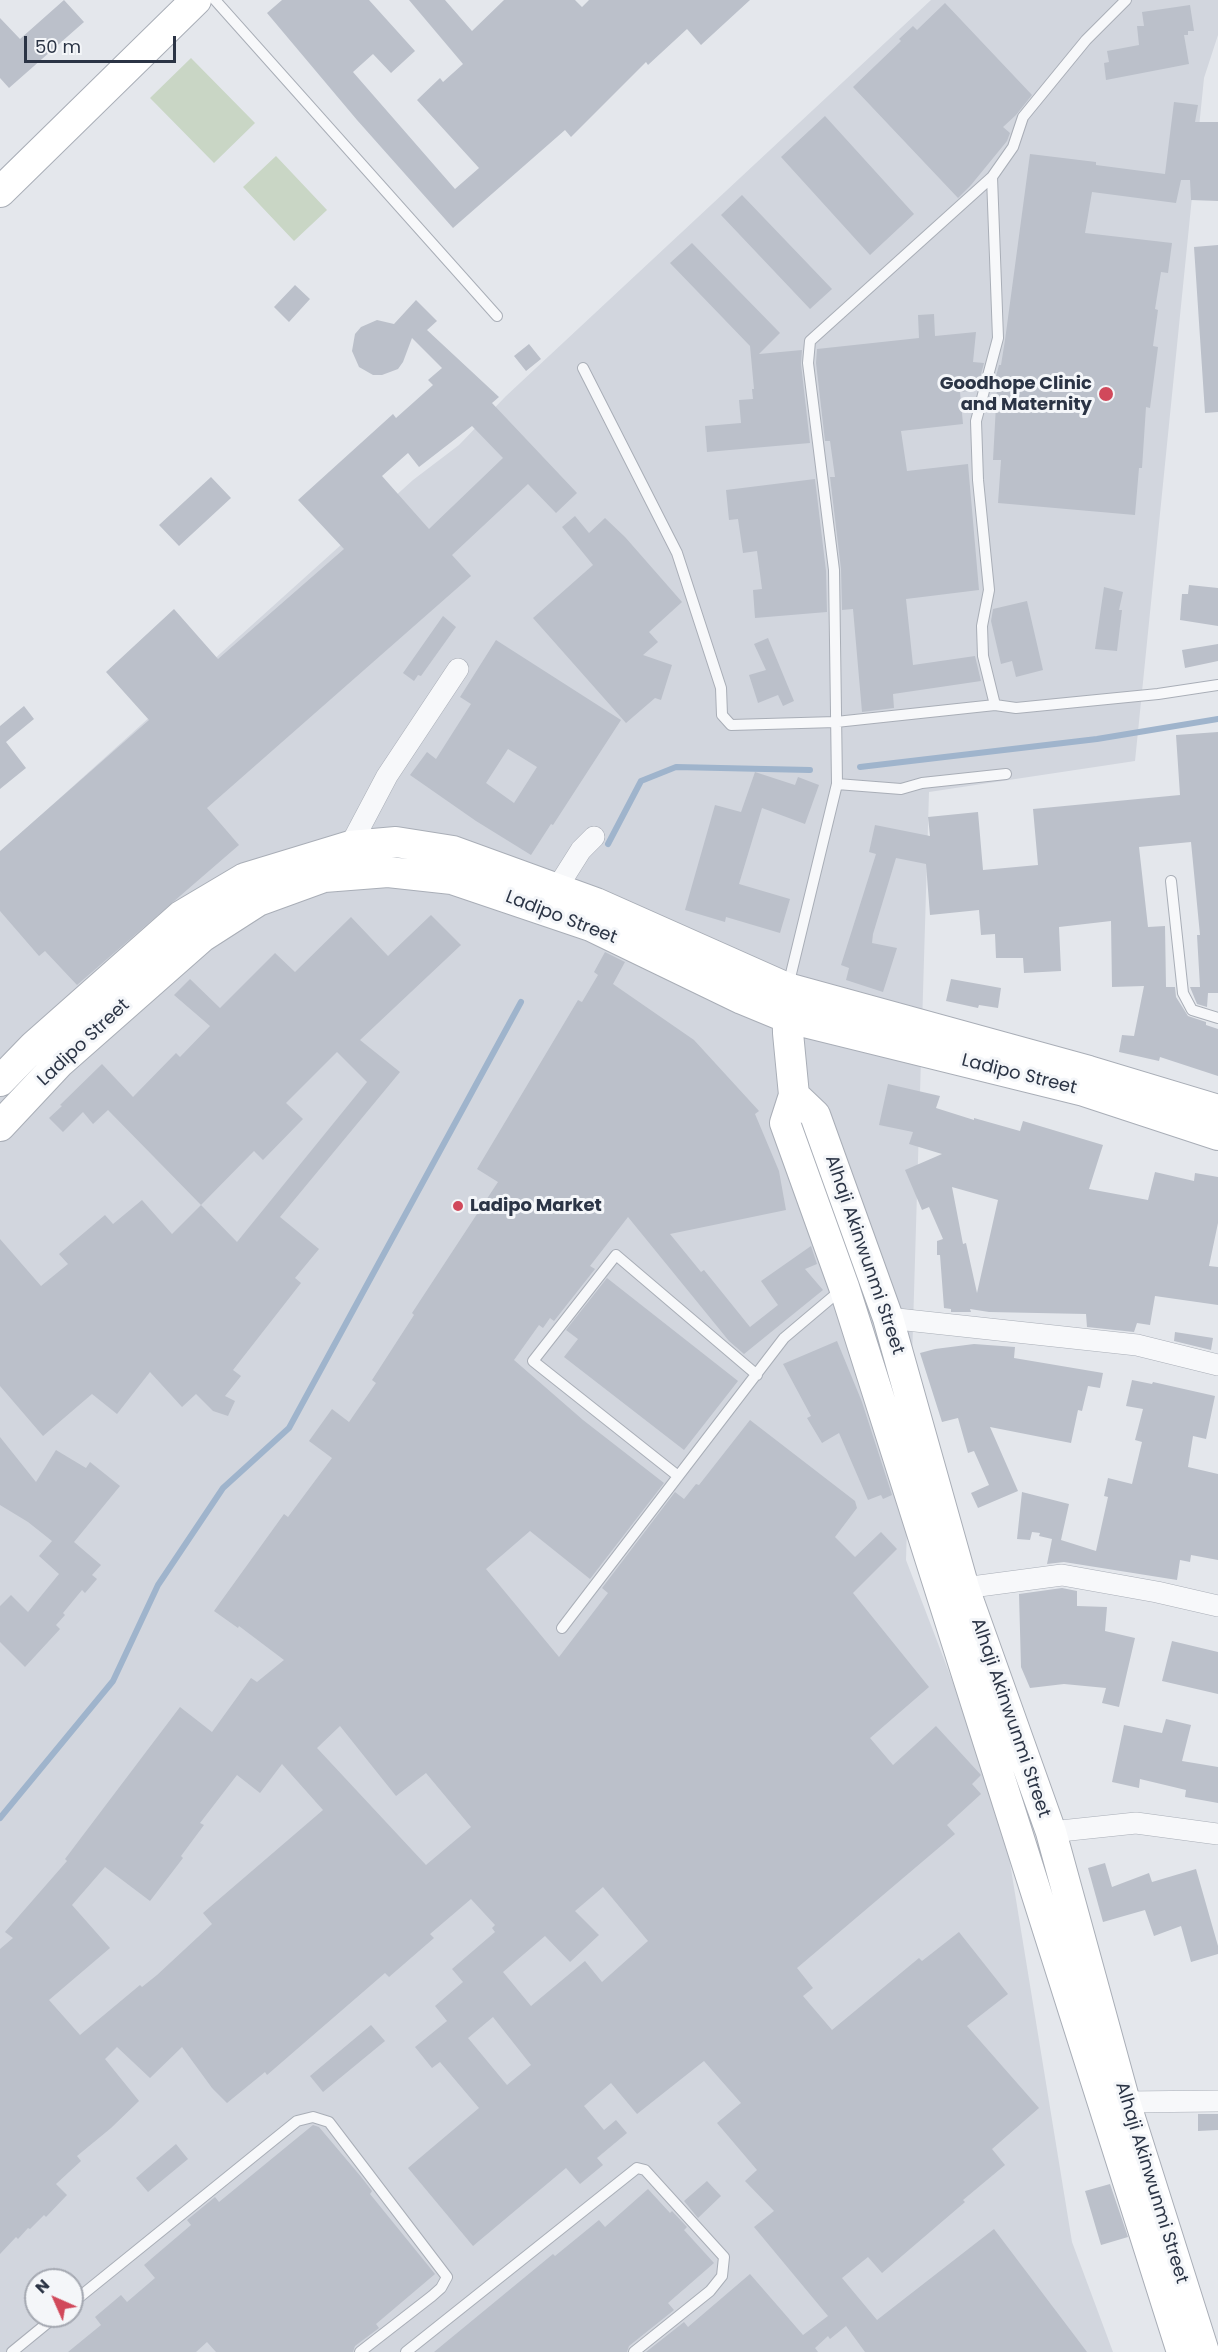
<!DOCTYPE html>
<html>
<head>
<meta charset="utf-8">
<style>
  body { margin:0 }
  #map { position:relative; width:1218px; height:2352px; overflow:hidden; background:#e4e7ec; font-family:Poppins,sans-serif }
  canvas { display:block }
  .north { position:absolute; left:24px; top:2268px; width:60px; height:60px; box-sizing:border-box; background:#f4f6f9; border:2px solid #a4a8b1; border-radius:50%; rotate:315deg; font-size:16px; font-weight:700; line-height:24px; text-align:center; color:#2b3445 }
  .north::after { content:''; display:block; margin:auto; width:21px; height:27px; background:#d1495b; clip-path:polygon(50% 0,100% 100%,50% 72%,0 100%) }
  .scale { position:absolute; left:24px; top:36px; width:152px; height:27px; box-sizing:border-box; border:3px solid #2b3445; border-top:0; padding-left:8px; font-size:18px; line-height:21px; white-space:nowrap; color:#2b3445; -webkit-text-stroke:4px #f4f6f9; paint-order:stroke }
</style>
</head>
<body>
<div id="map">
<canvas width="1218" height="2352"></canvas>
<div class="north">N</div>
<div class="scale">50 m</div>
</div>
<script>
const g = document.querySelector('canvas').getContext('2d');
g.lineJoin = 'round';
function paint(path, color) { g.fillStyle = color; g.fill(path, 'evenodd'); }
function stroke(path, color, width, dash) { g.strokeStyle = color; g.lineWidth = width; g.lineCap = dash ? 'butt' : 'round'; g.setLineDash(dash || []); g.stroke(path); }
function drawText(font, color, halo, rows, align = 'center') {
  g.font = font + ' Poppins,sans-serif'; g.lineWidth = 6; g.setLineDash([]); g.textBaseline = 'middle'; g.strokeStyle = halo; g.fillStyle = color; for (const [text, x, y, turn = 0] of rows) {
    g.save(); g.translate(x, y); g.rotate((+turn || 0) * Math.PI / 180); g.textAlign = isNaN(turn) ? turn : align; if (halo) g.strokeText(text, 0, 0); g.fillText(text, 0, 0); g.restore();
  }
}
paint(new Path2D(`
  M931,0H1218V35L1204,78L1135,761L929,792L906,1560L1001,1808L1072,2242L1113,2352H0V852L413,480L459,445L506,396ZM36,2280H72V2316H36Z`), '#d2d6de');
paint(new Path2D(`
  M191,58L255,123L214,163L150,98Z
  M276,156L327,210L294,241L243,187Z`), '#c9d6c5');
stroke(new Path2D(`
  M860,767L1097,739L1218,719
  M608,844L641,781L676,767L810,770
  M0,1818L113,1681L158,1585L223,1488L289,1428L521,1002`), '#9fb4cc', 6);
paint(new Path2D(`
  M64,0L84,22L9,88L0,78V18L20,39Z
  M282,0H369L415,51L391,73L373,54L353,72L455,189L479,168L417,100L440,78L443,82L463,64L409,0H445L472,31L504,0H575L582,7L589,0H750L701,45L687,29L648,65L646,62L571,137L565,130L453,228L357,120L267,13Z
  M945,3L1032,95L1016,115L1003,127L1010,133L1007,141L971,185L958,198L853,87L901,41L899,39L913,26L917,30Z
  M1190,5L1194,31H1188V35H1184L1189,64L1106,80L1104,63L1109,62L1107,51L1139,45L1137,26H1144L1142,12Z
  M1174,102L1198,105L1195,122H1218V201L1191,200L1190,180H1181L1176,203L1092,192L1085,233L1172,243L1168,273L1161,272L1155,309L1158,310L1153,346L1158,347L1150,408L1146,407L1142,468H1139L1135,515L998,503L1001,460H993L997,387L993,388L999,365H1001L1005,340L1030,154L1096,162V165L1165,174Z
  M825,116L914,214L870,255L781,157Z
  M742,195L832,289L810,309L721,215Z
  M692,243L780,333L759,354L802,350L801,364L810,443L707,452L705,426L741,423L739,400L753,399L752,389H754L750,346L670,263Z
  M1218,245V412L1205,413L1194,247Z
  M295,285L310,299L289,322L274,307Z
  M416,300L437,321L427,330L499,397L492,403L577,493L556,513L528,484L452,555L471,576L207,808L239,845L77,985L45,951L39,956L0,911V851L149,720L106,672L174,609L218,659L344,549L298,500L393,414L396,418L433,385L428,380L442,368L412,338L403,362L398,369L382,375H373L359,367L352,351L355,334L361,327L377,320L394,324ZM472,426L503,458L429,529L382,476L408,453L419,467Z
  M934,314L935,336L976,332L973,362L984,363L977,390L960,392L963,424L901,431L907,471L968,464L979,590L906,599L913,665L975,656L981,681L893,694L894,708L862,712L853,609L842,610L841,569L830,477H835L830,441H825L816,363L817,349L919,338L918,315Z
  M529,344L541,359L526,371L514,356Z
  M211,477L231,498L179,546L159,525Z
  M815,479L826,571L827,612L755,618L753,590L762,589L757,551L743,553L738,519L729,520L726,490Z
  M575,516L589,533L605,518L625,537L682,602L649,632L658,642L643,655L672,665L661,700L655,698L626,723L533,618L593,565L562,527Z
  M1189,585L1218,588V626L1180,620L1182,594H1188Z
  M1104,587L1123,592L1119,610H1122L1117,651L1095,649Z
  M1027,601L1043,670L1016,677L1012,661L1001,664L991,621L993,609Z
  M443,616L456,627L421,676L418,675L414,681L403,673Z
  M768,638L794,701L783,706L778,695L758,703L749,675L766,670L754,644Z
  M496,640L621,720L553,825L551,824L531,855L476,821L410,775L427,752L436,759L471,704L460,697ZM508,749L537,767L514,803L486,783Z
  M1218,644V661L1185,668L1182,650Z
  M24,706L34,719L6,742L26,768L0,789V726Z
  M1218,732V993H1208L1207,1007L1197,1004L1190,987H1200L1197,935H1200L1191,842L1139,847L1148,927L1165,926L1166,987H1175L1176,997L1188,1016L1206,1022V1025L1218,1029V1076L1160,1057L1159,1061L1119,1052L1122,1035L1134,1036L1144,986L1112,987L1111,921L1059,927L1061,971L1024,973L1023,958H996L995,934L981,935L979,910L930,915L926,864L896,858L873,934L872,943L897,948L883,992L846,980L849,968L841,965L876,854L869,852L875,825L930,836L928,817L978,812L983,870L1038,865L1033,809L1180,795L1176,735Z
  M755,772L795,785L798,777L819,785L805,824L762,808L739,884L790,899L780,933L726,917L725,922L685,910L715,805L741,812Z
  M431,915L461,945L360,1040L400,1072L280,1217L319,1249L295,1278L301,1283L233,1370L241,1376L225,1396L235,1401L228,1416L213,1411L196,1394L182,1407L150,1372L117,1414L92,1394L43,1436L0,1386V1239L41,1286L68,1264L59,1254L105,1215L113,1224L142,1200L172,1234L201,1205L237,1242L367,1082L337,1052L286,1103L303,1119L263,1160L254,1151L201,1205L108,1110L93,1124L83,1112L63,1132L49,1118L62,1106L60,1105L102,1064L133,1097L176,1053L180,1057L210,1026L174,995L190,979L220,1008L275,953L295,972L351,917L388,956Z
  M605,952L625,962L613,984L694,1040L759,1111L755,1114L779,1171L786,1210L670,1234L701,1272L704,1270L750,1327L778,1305L761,1281L811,1246L817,1264L805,1269L823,1290L744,1354L729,1341L628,1217L590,1266L595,1269L554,1321L550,1318L543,1328L539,1325L514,1360L583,1420L664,1483L590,1579L530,1531L486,1569L559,1657L608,1593L602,1588L675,1492L684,1499L696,1484L699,1485L750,1420L855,1501L857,1508L835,1537L855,1557L881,1532L897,1549L853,1593L929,1687L870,1738L893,1765L936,1726L981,1775L972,1784L981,1794L947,1825L955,1834L797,1968L813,1988L803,1996L832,2030L919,1958L922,1961L959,1932L1008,1994L967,2026L1039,2108L992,2149L1005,2165L963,2200L965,2202L882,2273L868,2257L842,2278L877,2320L994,2229L1087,2352H865L846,2326L830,2339L828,2336L815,2348L818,2352H646L684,2322L688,2327L750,2274L803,2335L828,2316L754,2227L774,2211L745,2181L757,2170L717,2123L741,2103L704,2061L637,2114L611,2083L584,2106L604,2130L616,2120L627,2133L597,2158L603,2165L580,2184L566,2168L473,2246L408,2168L479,2108L440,2062L432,2068L415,2047L447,2021L435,2006L463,1982L452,1969L495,1932L492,1928L495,1925L471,1899L430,1934L434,1938L389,1977L385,1973L267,2075L265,2072L227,2103L212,2088L182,2047L150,2078L117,2047L105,2059L139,2101L111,2128L77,2156L81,2161L56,2184L67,2195L46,2217L44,2215L30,2229L28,2228L18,2239L16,2237L0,2254V1949L13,1938L5,1932L67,1861L65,1859L180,1707L212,1732L251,1678L257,1682L284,1660L239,1626L238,1628L214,1611L284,1514L288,1517L332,1458L309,1441L332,1409L349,1422L376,1383L372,1380L414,1315L412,1313L498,1182L477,1169L578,1000L582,1002L598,975L594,972ZM340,1726L396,1796L426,1773L471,1827L426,1865L317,1748ZM282,1764L323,1810L203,1913L212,1924L157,1975L142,1987L140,1985L80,2035L49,2000L110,1948L72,1905L105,1867L150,1901L183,1858L181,1856L204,1825L200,1823L237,1775L260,1793ZM603,1887L648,1941L602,1982L585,1961L531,2006L503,1972L545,1936L570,1962L599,1935L575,1911ZM493,2017L531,2065L507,2085L468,2038Z
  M951,979L1001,988L998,1008L979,1005L978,1008L946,1001Z
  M888,1084L940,1096L936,1108L974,1120V1118L1020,1131L1023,1121L1103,1145L1089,1189L1148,1200L1155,1172L1194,1181L1195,1173L1218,1177V1223L1209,1266L1218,1267V1305L1155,1296L1150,1325L1137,1323L1134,1332L1087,1327L1086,1314L989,1312L970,1309L971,1312H951V1309L944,1308L940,1255H937V1241L943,1239L929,1207L922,1210L905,1170L942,1154L909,1144L913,1132L879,1125ZM952,1187L998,1200L977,1293L966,1243L963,1244Z
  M607,1278L738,1381L684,1450L564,1357L578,1339L566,1330Z
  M1175,1332L1213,1338L1211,1350L1174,1341Z
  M837,1341L862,1402L892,1495L883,1499L881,1495L868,1500L839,1433L822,1443L807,1418L811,1416L783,1364Z
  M974,1344L1015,1347L1014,1358L1103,1373L1100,1388L1088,1386L1082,1411L1078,1410L1071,1443L990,1427L1018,1491L978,1508L971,1493L989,1485L974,1451L968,1453L958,1418L942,1422L920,1353L935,1349Z
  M1132,1380L1152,1384L1153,1382L1215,1396L1206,1439L1193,1436L1188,1467L1218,1474V1560L1191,1555L1190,1562L1180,1560L1177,1580L1064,1562L1047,1564L1052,1539L1039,1536L1040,1533L1032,1532L1030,1540L1017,1539L1022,1492L1069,1504L1061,1540L1096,1551L1108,1497L1104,1496L1108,1478L1132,1484L1142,1442L1135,1440L1143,1409L1126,1406Z
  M0,1437L36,1482L56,1450L86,1468L90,1462L120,1486L74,1542L101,1565L92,1575L97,1579L85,1593L82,1590L63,1613L65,1615L56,1625L60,1629L25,1667L0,1642V1606L11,1595L28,1612L59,1574L39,1556L52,1541L28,1522L0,1505Z
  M1062,1588L1077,1591V1606L1107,1607L1105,1631L1135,1638L1119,1707L1102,1703L1106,1688L1064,1684L1030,1688L1021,1667L1019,1594Z
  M1172,1641L1218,1652V1694L1162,1681Z
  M1166,1719L1191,1725L1182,1761L1218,1767V1803L1185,1797L1186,1790L1140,1779L1139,1788L1112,1782L1124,1725L1162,1733Z
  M1105,1863L1112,1887L1149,1873L1152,1882L1196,1869L1218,1946V1954L1191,1962L1181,1926L1154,1936L1145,1910L1103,1922L1088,1868Z
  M371,2025L385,2041L323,2092L310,2076Z
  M1198,2114H1218V2130L1198,2131Z
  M313,2125L319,2127L362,2178L372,2191L370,2194L435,2274L376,2324L379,2328L355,2346L353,2352H216L207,2342L196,2352H68L101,2325L95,2317L121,2295L127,2302L155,2278L144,2265L191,2225L187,2220L215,2197L219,2202Z
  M176,2144L188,2159L148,2192L136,2178Z
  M707,2181L721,2196L698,2218L684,2201Z
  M1110,2184L1128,2237L1101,2245L1085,2191Z
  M648,2189L670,2213L672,2211L687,2227L684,2230L714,2263L668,2303L674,2310L629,2346L627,2352H434L553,2254L555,2256L599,2220L605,2227Z`), '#bbc0ca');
const lane = new Path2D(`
  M215,0L497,316
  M992,177L998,338L976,421L978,480L989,590L982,626L983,656L995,705
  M583,368L677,553L721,688L722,715L731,725L836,722L995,705L1016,708L1158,694L1218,685
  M837,784L901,789L922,783L1006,774
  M1171,881L1183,993L1192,1010L1218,1018
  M788,986L837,784L834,570L808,363L810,341L992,177L1013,147L1023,117L1086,40L1126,0
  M678,1476L533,1361L616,1255L757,1375
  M562,1628L784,1338L842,1289
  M72,2303L297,2121L313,2117L329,2122L447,2277L441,2288L432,2296L360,2352
  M12,2352L56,2316
  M406,2352L637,2168L645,2170L724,2257L722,2276L710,2291L634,2352`);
const street = new Path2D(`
  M350,846L387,776L458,669
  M557,888L581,850L594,837
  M888,1318L1137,1345L1218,1365
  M964,1588L1062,1575L1157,1592L1218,1606
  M1051,1832L1136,1823L1218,1834
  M1125,2102L1218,2101`);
const secondary = new Path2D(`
  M0,192L196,0
  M787,988L788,1033L794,1095L785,1123L844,1287L1182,2352
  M0,1081L34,1046L181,916L245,878L350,846L396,842L453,851L596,903L787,988L1089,1071L1218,1110
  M794,1095L815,1115L888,1318L964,1588L1051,1832L1125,2102L1204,2352
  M0,1126L59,1063L202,937L258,901L324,877L388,872L452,879L591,926L742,999L788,1018L1084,1091L1218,1135`);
stroke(lane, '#a9aeb7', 12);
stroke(street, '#a9aeb7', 22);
stroke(secondary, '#a9aeb7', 32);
stroke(lane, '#f7f8fa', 10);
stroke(street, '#f7f8fa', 21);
stroke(secondary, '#fff', 30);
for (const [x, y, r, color] of [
  [1106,394,8,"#d1495b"],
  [458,1206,6,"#d1495b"]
]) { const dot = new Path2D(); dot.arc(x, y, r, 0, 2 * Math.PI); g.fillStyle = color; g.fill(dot); stroke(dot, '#f4f6f9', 2); }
drawText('bold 18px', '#2b3445', '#f4f6f9', [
  ["Goodhope Clinic",1092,384],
  ["and Maternity",1092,405],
  ["Ladipo Market",470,1206,"left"]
], 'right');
drawText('18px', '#2b3445', '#f4f6f9', [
  ["Ladipo Street",561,918,21],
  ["Ladipo Street",84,1043,-43],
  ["Ladipo Street",1019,1075,14],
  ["Alhaji Akinwunmi Street",864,1255,71],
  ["Alhaji Akinwunmi Street",1010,1718,71],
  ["Alhaji Akinwunmi Street",1151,2183,73]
]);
</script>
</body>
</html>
